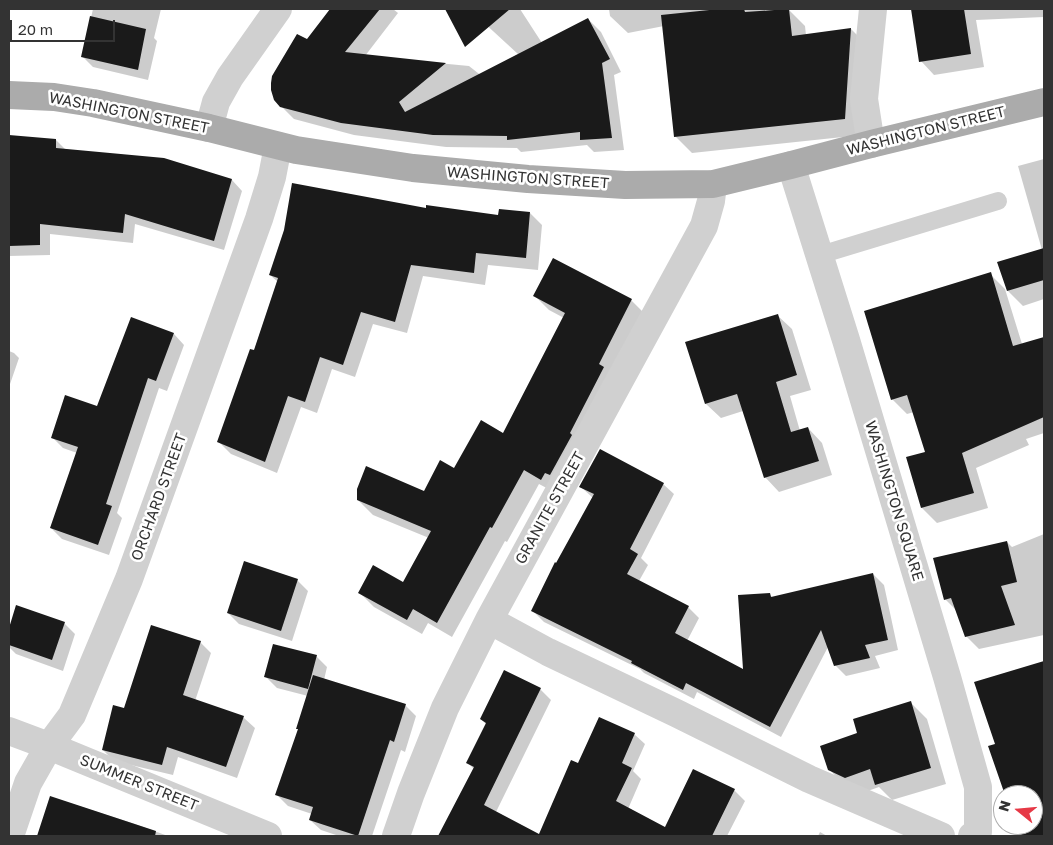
<!DOCTYPE html>
<html>
<head>
<meta charset="utf-8">
<style>
  body { margin:0 }
  #map { position:relative; width:1053px; height:845px; overflow:hidden; background:#fff; font-family:"Golos Text",sans-serif }
  canvas { display:block }
  .frame { position:absolute; inset:0; border:10px solid #333; pointer-events:none }
  .north { position:absolute; left:993px; top:785px; width:50px; height:50px; box-sizing:border-box; background:#fff; border:1px solid #adadad; border-radius:50%; rotate:287deg; font-size:14px; font-weight:700; line-height:20px; text-align:center; color:#333 }
  .north::after { content:''; display:block; margin:auto; width:18px; height:22px; background:#e63946; clip-path:polygon(50% 0,100% 100%,50% 72%,0 100%) }
  .scale { position:absolute; left:10px; top:20px; width:105px; height:22px; box-sizing:border-box; border:2px solid #333; border-top:0; padding-left:6px; font-size:15px; line-height:18px; white-space:nowrap; color:#333; -webkit-text-stroke:4px #fff; paint-order:stroke }
</style>
</head>
<body>
<div id="map">
<canvas width="1053" height="845"></canvas>
<div class="frame"></div>
<div class="north">N</div>
<div class="scale">20 m</div>
</div>
<script>
const g = document.querySelector('canvas').getContext('2d');
g.lineJoin = 'round';
function paint(path, color) { g.fillStyle = color; g.fill(path, 'evenodd'); }
function stroke(path, color, width, dash) { g.strokeStyle = color; g.lineWidth = width; g.lineCap = dash ? 'butt' : 'round'; g.setLineDash(dash || []); g.stroke(path); }
function drawText(font, color, halo, rows, align = 'center') {
  g.font = font + ' "Golos Text",sans-serif'; g.lineWidth = 5; g.setLineDash([]); g.textBaseline = 'middle'; g.strokeStyle = halo; g.fillStyle = color; for (const [text, x, y, turn = 0] of rows) {
    g.save(); g.translate(x, y); g.rotate((+turn || 0) * Math.PI / 180); g.textAlign = isNaN(turn) ? turn : align; if (halo) g.strokeText(text, 0, 0); g.fillText(text, 0, 0); g.restore();
  }
}
paint(new Path2D(`
  M93,9H161L154,38L157,41L148,80L93,67L82,56Z
  M332,9H393L398,13L365,56L469,66L506,95L531,66L469,9H520L542,43L588,19L601,32L621,72L614,75L624,150L594,152L587,145L521,152L517,148L446,147L354,135L294,119L281,106L307,40Z
  M609,9H765V11L788,9L805,26L806,35L851,29L868,46L862,135L692,153L675,136L664,26L628,33L610,16Z
  M912,9H1044V17L976,20L984,67L934,75L921,61Z
  M9,136L56,140L66,150L232,180L242,191L224,250L135,224L133,243L50,234V255L9,256Z
  M1044,159V299L1023,306L1008,291L1042,250L1018,166Z
  M427,210L499,216L530,213L542,225L538,270L488,265L485,285L423,276L407,333L373,324L355,377L332,369L317,413L301,407L277,473L231,454L219,442L254,351L278,282L270,275Z
  M553,259L631,300L646,315L556,493L539,484L507,542L505,541L452,637L428,623L422,634L374,607L360,593L404,584L429,538L373,515L358,500L424,492L504,434L564,318L549,310L535,296Z
  M990,274L1005,289L1022,344L1044,338V433L1026,439L1029,445L976,468L988,508L937,523L922,508L926,453L914,412L907,414L892,399Z
  M777,315L792,329L811,390L790,396L800,431L808,428L822,443L832,475L779,492L765,477L743,411L721,418L706,404Z
  M174,334L184,345L167,391L159,388L117,513L122,518L109,555L62,539L51,528L77,453L63,448L52,437L98,408Z
  M9,351L14,353L19,358L9,387Z
  M663,484L674,494L641,558L648,565L639,581L688,607L699,618L687,641L744,671L770,595L773,598L873,574L884,585L898,650L875,656L880,668L846,676L835,665L828,647L781,737L697,692L694,699L644,673L640,669L544,622L533,611L593,498L581,487Z
  M1044,534V635L979,649L966,636L957,611L945,599L1007,542L1012,547Z
  M297,580L308,591L292,641L239,624L228,613Z
  M17,607L64,623L75,634L63,671L16,654L9,647V632Z
  M200,642L211,653L195,701L244,718L255,728L237,778L178,757L173,775L114,761L103,750L125,710Z
  M316,656L327,667L324,680L405,705L416,716L405,752L401,750L372,836H339L321,830L310,820L312,814L288,806L277,795L299,729L308,696L277,688L266,677Z
  M1044,662V836H1017L1016,833L1019,832L1017,825H1033V795H1006L997,745L975,683Z
  M504,671L540,689L551,700L496,812L539,835L578,765L634,734L645,744L633,771L641,779L628,809L665,829L734,790L745,801L727,836H439L474,769L468,763L487,725L481,719Z
  M911,703L927,719L946,784L892,800L879,787L862,793L845,786L829,769L859,734Z
  M51,797L135,824L168,836H38Z
  M820,832L827,836H818Z`), '#0003');
paint(new Path2D(`
  M330,9H380L345,52L446,63L399,102L405,112L588,18L610,59L602,63L612,138L580,140V132L507,140V136L433,135L341,123L280,107L274,100L271,90V83L272,76L297,34L307,39Z
  M445,9H510L465,47Z
  M719,9H744L745,12L789,9L792,36L851,28L845,119L674,137L661,15Z
  M911,9H964L971,54L919,62Z
  M90,16L146,29L138,70L81,57Z
  M9,135L56,139V148L164,158L232,179L214,241L125,214L123,233L40,224V245L9,246Z
  M292,183L426,208V205L498,215L499,209L530,212L526,258L476,253L474,273L411,265L395,322L361,312L343,365L320,357L305,402L288,396L265,462L217,442L250,349L254,350L278,278L269,275L284,230Z
  M1044,248V280L1007,291L997,262Z
  M553,258L632,299L599,364L604,367L570,433L572,435L550,475L545,473L541,480L524,470L492,528L490,527L437,623L413,609L407,620L358,593L373,565L403,582L431,531L357,500V489L366,466L424,491L440,460L454,468L481,420L503,433L565,313L533,296Z
  M991,272L1013,346L1044,337V417L962,453L974,493L921,508L906,457L925,452L907,395L891,400L864,311Z
  M778,314L797,375L776,382L791,432L808,427L819,461L764,478L737,394L705,404L685,342Z
  M131,317L174,333L156,381L148,378L106,504L112,506L98,545L50,528L78,447L51,438L65,395L97,406Z
  M600,449L664,483L630,549L638,554L627,574L689,606L675,633L743,669L738,595L770,593L771,597L873,573L888,640L865,645L870,658L834,666L821,630L770,727L686,683L683,690L631,663L632,661L531,611L555,562L556,563L594,494L579,487Z
  M1007,541L1017,582L1001,586L1015,625L965,637L951,598L944,600L933,558Z
  M244,561L298,579L281,631L227,613Z
  M16,605L65,622L52,660L9,645V628Z
  M151,625L201,641L183,695L244,716L226,767L167,747L162,765L102,750L113,705L124,708Z
  M273,644L317,655L308,689L264,677Z
  M1044,661V836H1019L1015,825H1033V795H1005L988,746L995,744L974,682Z
  M504,670L541,688L484,805L539,834L571,760L578,763L599,717L635,733L622,763L632,768L616,801L665,827L693,769L735,789L712,836H438L474,767L466,763L486,723L480,719Z
  M313,675L406,704L394,742L390,740L358,836L309,820L313,807L275,795L298,729H296Z
  M911,701L931,768L875,785L870,769L845,778L828,770L820,746L857,733L853,719Z
  M50,796L156,831L155,836H37Z`), '#1a1a1a');
stroke(new Path2D(`
  M820,255L998,201`), '#d0d0d0', 18);
stroke(new Path2D(`
  M209,128L216,102L230,77L278,9
  M871,144L864,99L873,9
  M791,165L846,340L947,677L978,787V832L972,836
  M489,620L548,652L676,713L809,779L941,836
  M9,731L49,746L268,836
  M10,836L28,783L49,746L72,715L129,579L259,219L272,177L278,146
  M396,836L411,793L445,708L489,620L704,226L711,201L713,184`), '#d0d0d0', 28);
stroke(new Path2D(`
  M9,95L54,97L93,103L209,128L296,150L413,168L528,179L625,185L713,184L791,165L871,144L1044,102`), '#ababab', 28);
drawText('15px', '#333', '#fff', [
  ["WASHINGTON STREET",129,113,11],
  ["WASHINGTON STREET",926,131,-14],
  ["WASHINGTON STREET",528,178,4],
  ["ORCHARD STREET",159,497,-70],
  ["WASHINGTON SQUARE",894,501,73],
  ["GRANITE STREET",550,508,-61],
  ["SUMMER STREET",139,783,22]
]);
</script>
</body>
</html>
